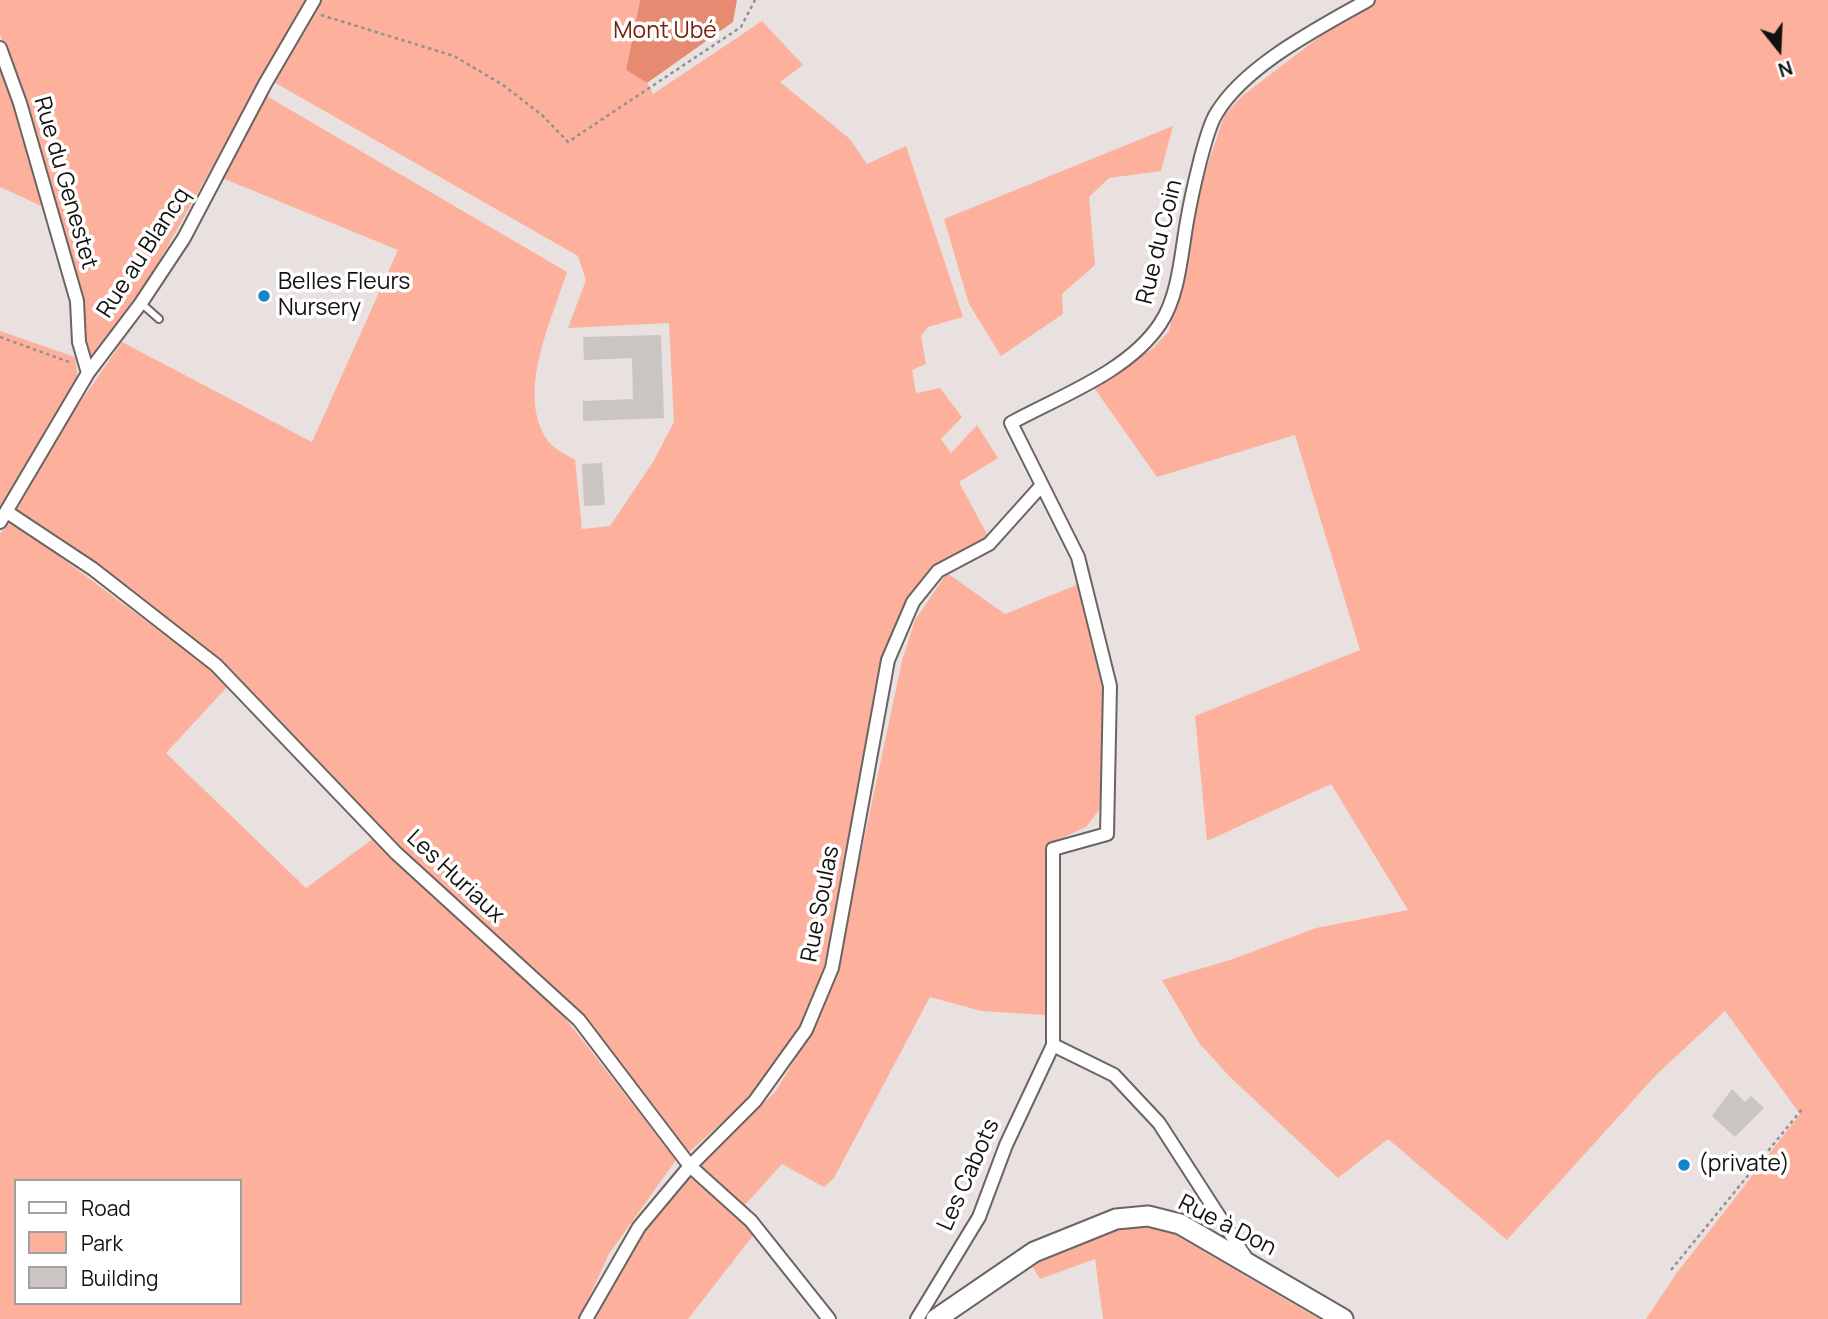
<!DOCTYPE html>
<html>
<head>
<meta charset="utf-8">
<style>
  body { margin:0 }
  #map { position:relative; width:1828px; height:1319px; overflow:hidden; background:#e8e1e0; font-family:Manrope,sans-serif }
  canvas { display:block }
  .legend { position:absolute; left:14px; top:1179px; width:228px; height:126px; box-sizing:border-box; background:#fff; border:2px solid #a1a0a0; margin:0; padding:9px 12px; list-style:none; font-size:21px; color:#141211 }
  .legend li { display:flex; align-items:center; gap:14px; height:35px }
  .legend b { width:35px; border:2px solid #a1a0a0 }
  .north { position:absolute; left:1744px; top:14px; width:70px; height:70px; -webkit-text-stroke:5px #fff; paint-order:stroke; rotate:162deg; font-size:19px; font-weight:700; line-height:28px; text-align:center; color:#141211 }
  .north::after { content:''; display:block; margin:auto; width:24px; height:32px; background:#141211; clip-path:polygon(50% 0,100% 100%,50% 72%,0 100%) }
</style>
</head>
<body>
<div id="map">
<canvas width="1828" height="1319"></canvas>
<ul class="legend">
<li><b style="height:9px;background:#fff"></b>Road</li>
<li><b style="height:19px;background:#fdb19d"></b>Park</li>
<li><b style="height:19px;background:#cac4c2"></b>Building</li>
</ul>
<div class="north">N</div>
</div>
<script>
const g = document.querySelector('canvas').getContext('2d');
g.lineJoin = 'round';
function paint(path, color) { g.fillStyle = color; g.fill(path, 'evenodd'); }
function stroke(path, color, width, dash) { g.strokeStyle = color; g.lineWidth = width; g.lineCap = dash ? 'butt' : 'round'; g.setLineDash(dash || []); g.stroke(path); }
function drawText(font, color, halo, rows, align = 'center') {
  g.font = font + ' Manrope,sans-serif'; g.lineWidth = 7; g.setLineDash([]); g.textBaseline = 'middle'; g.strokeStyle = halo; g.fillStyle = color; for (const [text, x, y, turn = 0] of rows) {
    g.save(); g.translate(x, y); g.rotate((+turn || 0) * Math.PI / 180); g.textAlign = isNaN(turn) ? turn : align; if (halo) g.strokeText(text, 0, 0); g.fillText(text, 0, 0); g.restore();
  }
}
paint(new Path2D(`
  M0,0H306L152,274L91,359L86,353L82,294L0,34Z
  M319,0H640L626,70L647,83L653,94L762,21L803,65L780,82L850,139L867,164L906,146L963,317L928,327L921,336L926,364L912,370L916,393L940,388L962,417L941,439L951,453L977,425L998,458L959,482L989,538C953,557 933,567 908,599L823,972L798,1030L751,1096L686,1155L582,1015L403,850L202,646L104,569L16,511L68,420L122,342L312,442L398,250L222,178L265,95L567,272C552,320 515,394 548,441C554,449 567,455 575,460L582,529L610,526L653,462L674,422L669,323L568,328L586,280L578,256L272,81Z
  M1377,0H1828V1319H1646L1676,1274L1800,1114L1725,1011L1657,1074L1507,1240L1388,1139L1338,1178L1230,1077L1199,1043L1162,980L1230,960L1316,928L1408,910L1331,784L1207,841L1195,716L1360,650L1295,435L1157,477L1092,385L1152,349L1169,331L1204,176L1224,116L1242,96L1326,32Z
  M0,67L50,210L0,187Z
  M1173,126L1161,171L1109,178L1089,197L1095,265L1062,294L1063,314L1001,356L969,304L944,219Z
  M0,331L75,357L78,379L0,514Z
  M7,524L19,526L209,668L228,686L166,753L306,888L374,838L559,1010L676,1160L609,1254L582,1313L577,1319H0V534ZM16,1181H240V1303H16Z
  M947,573L1005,614L1079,584L1103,691L1105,752L1099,810L1086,827L1047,845L1045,1015L981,1011L930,997L834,1178L824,1187L782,1164L744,1206L700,1164L775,1092L807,1040L835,976L902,661L915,620Z
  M689,1176L755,1233L688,1319H591L642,1232Z
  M1133,1225L1172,1233L1319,1319H1103L1095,1259L1040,1279L1031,1264L1100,1233Z`), '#fdb19d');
paint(new Path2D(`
  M640,0H737L733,22L647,83L626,70Z`), '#e78a72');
paint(new Path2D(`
  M661,335L664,418L583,421V401L633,399L632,358L584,360L583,337Z
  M602,463L605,505L584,506L582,464Z
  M1732,1089L1745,1102L1751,1096L1764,1108L1735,1137L1712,1116Z`), '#cac4c2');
const lane = new Path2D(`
  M141,303L159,319`);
const street = new Path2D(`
  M0,48L20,103L77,301L79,342L88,373
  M7,512L93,569L216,665L396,853L579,1020L690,1166L751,1221L829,1319
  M0,522L88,373L141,303L184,238L265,84L314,0
  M1248,1261L1159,1123L1114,1075L1053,1045V849L1107,834L1110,686L1078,557L1011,423C1060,396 1128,372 1160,324C1179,296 1181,254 1187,221C1191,198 1205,132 1216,114C1245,65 1319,28 1368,0
  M586,1319L639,1227L690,1166L755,1101L806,1030L832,968L888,660L913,602L938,571L989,544L1042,485
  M917,1319L979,1217L1006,1145L1053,1045`);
const primary = new Path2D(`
  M936,1319L1034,1252L1116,1219L1148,1216L1180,1224L1343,1319`);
stroke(lane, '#6a6463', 10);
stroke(street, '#6a6463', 16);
stroke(primary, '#6a6463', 23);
stroke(new Path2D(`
  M321,15L454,56L503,85L542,115L568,142L741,27L755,0
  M0,337L69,362
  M1671,1270L1803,1108`), '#95908f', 2.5, [3.5, 3.5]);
stroke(lane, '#fff', 6);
stroke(street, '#fff', 12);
stroke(primary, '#fff', 19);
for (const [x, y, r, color] of [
  [264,296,7,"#1684cd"],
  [1684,1165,7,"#1684cd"]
]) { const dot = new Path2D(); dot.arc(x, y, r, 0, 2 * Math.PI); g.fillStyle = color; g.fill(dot); stroke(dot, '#fff', 2.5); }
drawText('23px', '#74220c', '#fff', [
  ["Mont Ubé",665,32]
]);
drawText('23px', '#141211', '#fff', [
  ["Rue du Genestet",65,183,74],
  ["Rue du Coin",1160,242,-76],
  ["Rue au Blancq",144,253,-57],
  ["Les Huriaux",455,877,43],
  ["Rue Soulas",821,904,-79],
  ["Les Cabots",969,1175,-66],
  ["Rue à Don",1227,1226,27]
]);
drawText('23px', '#141211', '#fff', [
  ["Belles Fleurs",278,283],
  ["Nursery",278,309],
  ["(private)",1698,1165]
], 'left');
</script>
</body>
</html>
